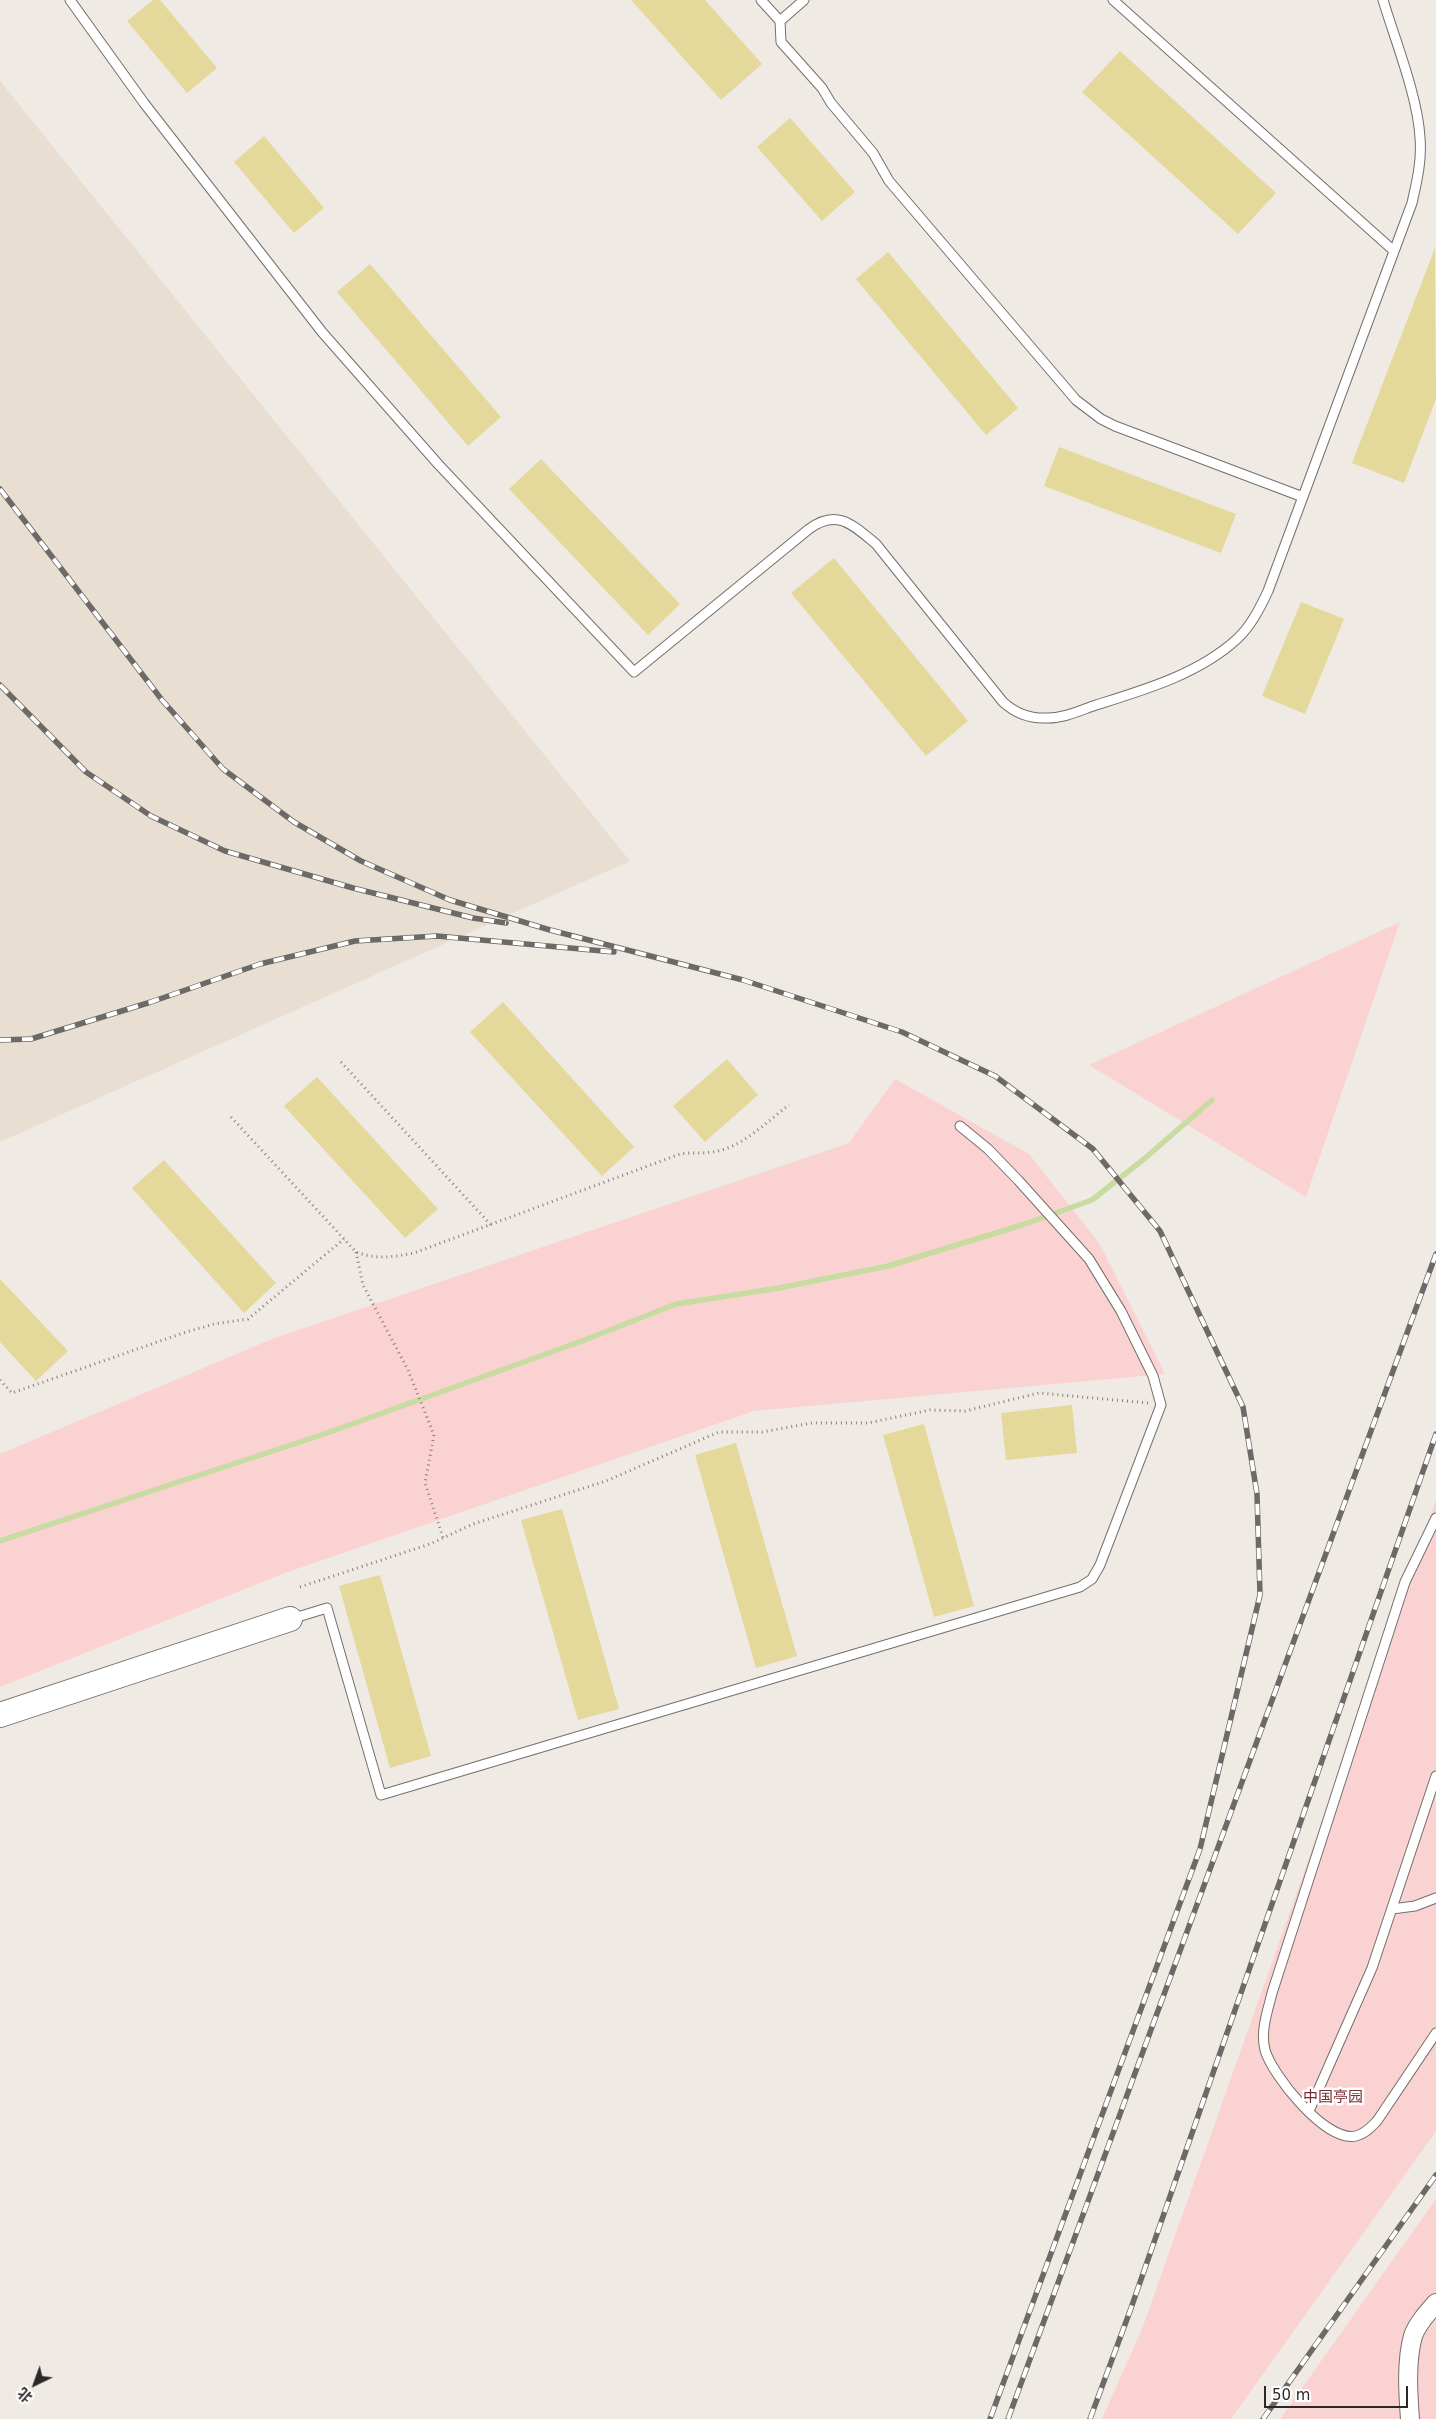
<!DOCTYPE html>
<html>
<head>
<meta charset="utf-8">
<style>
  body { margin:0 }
  #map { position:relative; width:1436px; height:2419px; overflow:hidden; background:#efeae3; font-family:"DejaVu Sans","Noto Sans SC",sans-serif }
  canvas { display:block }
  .north { position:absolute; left:10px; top:2359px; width:50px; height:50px; -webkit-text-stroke:4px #fff; paint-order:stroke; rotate:222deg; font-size:14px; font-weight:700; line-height:20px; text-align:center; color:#2b2927 }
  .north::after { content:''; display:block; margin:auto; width:18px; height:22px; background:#2b2927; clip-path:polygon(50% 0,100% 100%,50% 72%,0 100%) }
  .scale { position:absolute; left:1264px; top:2386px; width:144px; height:22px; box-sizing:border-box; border:2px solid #2b2927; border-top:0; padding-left:6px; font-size:15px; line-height:18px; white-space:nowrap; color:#2b2927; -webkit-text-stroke:4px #fff; paint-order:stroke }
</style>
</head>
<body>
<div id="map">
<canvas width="1436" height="2419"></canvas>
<div class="north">北</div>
<div class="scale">50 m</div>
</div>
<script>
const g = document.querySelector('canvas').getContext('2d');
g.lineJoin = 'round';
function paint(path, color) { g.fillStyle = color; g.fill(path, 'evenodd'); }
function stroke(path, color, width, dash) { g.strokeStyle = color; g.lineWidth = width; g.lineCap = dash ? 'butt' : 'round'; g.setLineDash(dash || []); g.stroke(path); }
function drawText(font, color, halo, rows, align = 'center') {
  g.font = font + ' "DejaVu Sans","Noto Sans SC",sans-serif'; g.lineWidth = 5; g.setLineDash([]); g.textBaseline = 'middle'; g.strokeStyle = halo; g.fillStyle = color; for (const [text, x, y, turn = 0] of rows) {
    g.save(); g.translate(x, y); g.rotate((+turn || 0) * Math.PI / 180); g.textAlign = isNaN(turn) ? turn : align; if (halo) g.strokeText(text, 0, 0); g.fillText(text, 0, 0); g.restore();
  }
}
paint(new Path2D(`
  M0,81L630,861L0,1142Z`), '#e9ded2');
paint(new Path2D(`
  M1400,922L1306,1197L1089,1065Z
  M895,1079L1029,1154L1099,1243L1165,1374L754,1411L285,1573L0,1687V1454L272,1339L849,1143Z
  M1436,1500V2131L1231,2419H1102L1142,2329Z
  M1436,2199V2419H1280Z`), '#fbd2d2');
stroke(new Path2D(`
  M0,1541L327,1433L582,1341L676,1304L779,1288L888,1266L1022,1225L1092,1200L1144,1159L1212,1100`), '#c8dba1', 5.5);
paint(new Path2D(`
  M153,0H160L217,68L187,93L127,21Z
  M631,0H705L762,64L721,100Z
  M1120,51L1276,193L1238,234L1082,92Z
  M790,118L855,192L822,221L757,147Z
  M264,136L324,208L294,233L234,162Z
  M1435,248L1436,399L1404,483L1352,463Z
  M888,252L1018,408L986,435L856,279Z
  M370,264L501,417L468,446L337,292Z
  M1059,447L1236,514L1221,553L1044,486Z
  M541,459L680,604L648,635L509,489Z
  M834,558L968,721L926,756L791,593Z
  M1301,602L1344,619L1305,714L1262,696Z
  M503,1002L634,1147L602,1176L470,1032Z
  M727,1059L758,1095L705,1142L673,1106Z
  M317,1077L438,1209L405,1238L284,1106Z
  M164,1160L276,1283L244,1313L132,1188Z
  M0,1279L68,1351L36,1381L0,1342Z
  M1072,1405L1077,1453L1006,1460L1001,1413Z
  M924,1424L974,1606L934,1617L883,1435Z
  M736,1443L797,1656L756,1668L695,1455Z
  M562,1509L619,1709L578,1720L521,1520Z
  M380,1575L431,1756L390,1768L339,1586Z`), '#e5d89b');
const lane = new Path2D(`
  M70,0L144,103L322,332L438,464L634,672L809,529C837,508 853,525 876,544L1003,702C1016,714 1031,719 1048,718C1065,718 1081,710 1096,705C1144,690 1199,674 1237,639C1251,626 1260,608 1268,591L1412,203C1417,181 1422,160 1420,138C1418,97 1395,40 1383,0
  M761,0L780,21
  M804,0L780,21L781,42L822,88L831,103L873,153L889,181L1076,400L1101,419L1115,426L1303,497
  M1113,0L1394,251
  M1436,1518L1405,1582L1272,1993C1268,2010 1260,2031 1265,2050C1272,2075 1326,2143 1356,2136C1365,2134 1371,2127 1377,2121L1436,2033
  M291,1619L327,1608L381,1795L1080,1587L1092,1579L1100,1565L1161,1405L1153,1376L1121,1311L1089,1259L1018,1180L988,1149L960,1126
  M1392,1909L1415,1906L1436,1898
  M1309,2111L1372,1968L1436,1776`);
const street = new Path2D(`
  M1410,2419C1408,2393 1406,2361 1413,2336C1417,2324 1428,2312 1436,2303`);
const secondary = new Path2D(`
  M0,1715L290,1619`);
stroke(lane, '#746f6a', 11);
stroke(street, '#746f6a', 20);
stroke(secondary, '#746f6a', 26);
stroke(new Path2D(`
  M341,1062L491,1225
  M231,1117L356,1252C376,1260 393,1257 414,1253L680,1154C691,1152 701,1154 712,1152C741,1149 766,1122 789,1105
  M356,1252L363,1285L408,1370L434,1435L425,1483L443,1538
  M0,1380L12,1393L183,1333L214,1324L248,1319L344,1239
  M300,1587L430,1544L473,1524L606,1481L719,1432H762L812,1423H868L930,1410L965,1411L1039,1393L1148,1403`), '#84807c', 3, [1, 4]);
stroke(lane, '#fff', 9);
stroke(street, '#fff', 18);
stroke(secondary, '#fff', 24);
const rail = new Path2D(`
  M0,489L162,700L223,769L294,822L361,861L450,900L550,930L743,980L902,1032L995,1076L1093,1149L1160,1231L1243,1407L1257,1494L1260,1595L1200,1849L990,2419
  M0,685L86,772L151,816L225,851L353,888L473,918L506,923
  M0,1040L31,1039L151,1002L260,964L355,941L437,936L614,952
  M1008,2419L1436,1254
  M1090,2419L1130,2311L1436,1434
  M1263,2419L1436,2175`);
stroke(rail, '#6c6966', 5.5);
stroke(rail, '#fff', 4, [11]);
drawText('15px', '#782a31', '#fff', [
  ["中国亭园",1333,2098]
]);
</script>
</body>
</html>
